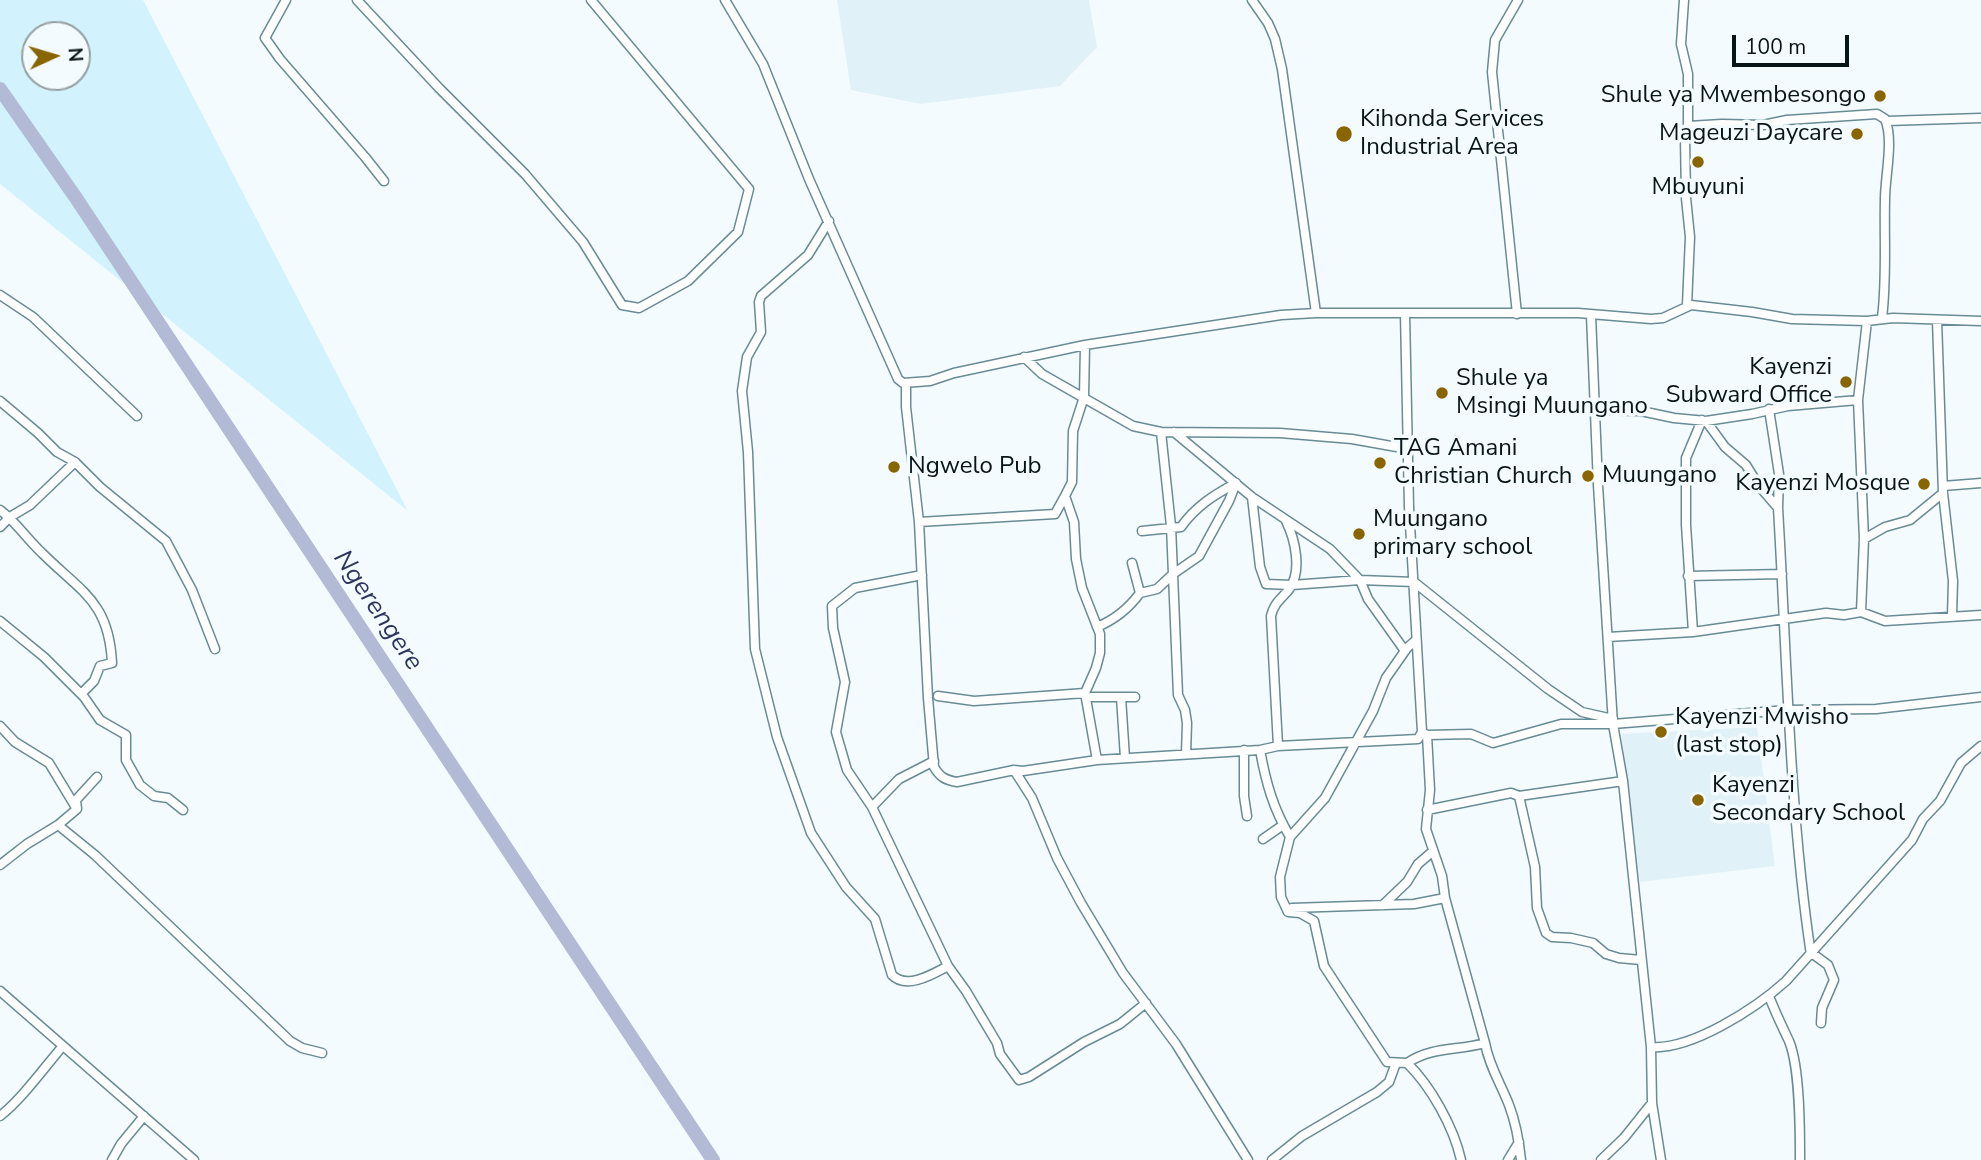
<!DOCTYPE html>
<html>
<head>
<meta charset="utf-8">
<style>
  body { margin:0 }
  #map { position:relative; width:1981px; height:1160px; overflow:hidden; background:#f4fbfe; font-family:"Nunito Sans",sans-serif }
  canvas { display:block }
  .north { position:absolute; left:21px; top:21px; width:70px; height:70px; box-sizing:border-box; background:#f4fbfe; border:2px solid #959fa2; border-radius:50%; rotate:86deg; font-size:19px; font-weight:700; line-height:28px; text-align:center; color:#071519 }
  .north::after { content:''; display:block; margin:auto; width:24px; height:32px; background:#886501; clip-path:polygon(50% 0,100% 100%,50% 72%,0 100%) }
  .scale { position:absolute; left:1732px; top:35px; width:117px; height:32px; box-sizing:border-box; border:4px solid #071519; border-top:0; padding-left:9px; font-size:21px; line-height:24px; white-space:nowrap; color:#071519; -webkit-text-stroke:5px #f4fbfe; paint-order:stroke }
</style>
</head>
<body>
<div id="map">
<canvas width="1981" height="1160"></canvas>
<div class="north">N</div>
<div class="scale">100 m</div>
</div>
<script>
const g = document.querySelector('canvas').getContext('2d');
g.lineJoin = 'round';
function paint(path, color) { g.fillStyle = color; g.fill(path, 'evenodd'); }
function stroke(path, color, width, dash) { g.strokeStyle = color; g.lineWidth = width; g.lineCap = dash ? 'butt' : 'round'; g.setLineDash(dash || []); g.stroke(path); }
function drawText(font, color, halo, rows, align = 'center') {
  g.font = font + ' "Nunito Sans",sans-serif'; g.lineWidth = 7; g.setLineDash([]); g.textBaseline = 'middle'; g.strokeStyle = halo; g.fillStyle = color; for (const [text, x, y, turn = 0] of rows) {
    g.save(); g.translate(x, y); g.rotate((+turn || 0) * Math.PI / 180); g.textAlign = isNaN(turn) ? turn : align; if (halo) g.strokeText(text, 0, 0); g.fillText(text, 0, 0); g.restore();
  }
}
paint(new Path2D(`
  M837,0H1089L1097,47L1060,86L921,104L851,90Z
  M1757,727L1775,866L1640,882L1621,734Z`), '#e0f2f7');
paint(new Path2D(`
  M0,0H143L408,511L0,184ZM35,35H77V77H35Z`), '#d2f3fd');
stroke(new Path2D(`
  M0,89L76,198L713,1160`), '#b2bad6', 14);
const minor = new Path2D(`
  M286,0L265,38L280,59L365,157L384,181
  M357,0L439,88L525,174L583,242L622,305L639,308L688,281L738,232L749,189L591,0
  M725,0L763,64L809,179L898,379L903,383L930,381L954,373L1085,345L1281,315L1316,313H1578L1651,319L1663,318L1691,305L1752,312L1792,319L1867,321L1893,318L1981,321
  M1252,0L1268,23L1275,39L1282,69L1316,313
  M1684,0L1681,44L1688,74V126
  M1887,121L1981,118
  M829,221L808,255L761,296L759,302L761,332L747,357L742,391L748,452L755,649L777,737L811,833L846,887L875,919L892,975C907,990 933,974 948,966
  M0,295L33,317L137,416
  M1687,305L1690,237L1686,198L1685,138L1688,126L1722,124L1763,125L1787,120L1877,114L1885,119C1894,140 1885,176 1885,199C1884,240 1887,278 1882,318
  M1405,313L1409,507L1422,732
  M1517,314L1492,72L1495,40L1518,0
  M1591,315L1598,485L1613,724L1623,781L1651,1047L1652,1103L1661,1160
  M1937,320L1943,493L1953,581L1952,616
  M1085,345L1084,397L1073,431L1072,482L1065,496L1074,522L1076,559L1082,588L1100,634V653L1096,668L1085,693L1097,760
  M1024,357L1042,374L1133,426L1161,432L1280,433L1352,439L1408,449
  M906,384V407L919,522L928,698L934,767C940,777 945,780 957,782L1014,770L1023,771L1097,760L1260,750L1278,746L1418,739L1422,732L1427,735L1471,734L1493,743L1561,724H1613L1787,710L1876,709L1981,697
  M0,401L38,433L57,452L75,462L100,487L166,541L192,590L215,649
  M1769,409L1779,474L1778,508C1787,657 1789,807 1811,955L1813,954L1828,965L1834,980L1822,1008L1821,1023
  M1594,410L1641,411L1674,418L1706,421L1752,414L1788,406L1858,400
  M1706,421L1725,447L1746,465L1759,486L1778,508
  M1161,432L1171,526L1178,695L1185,710L1187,723L1186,754
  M1174,432L1252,497L1330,549L1360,580L1368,599L1405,651
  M1943,486L1981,483
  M1252,497L1260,567L1266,584L1292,585L1360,580L1414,582L1548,689L1582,712L1613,719
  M0,510C16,522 27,539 42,553C81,592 109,601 112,663L100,666L94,681L81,694
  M919,522L1055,514L1065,496
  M0,527L10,517L30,505L75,462
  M1142,531L1181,527C1196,506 1214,495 1236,483
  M1864,539L1885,527L1910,520L1943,493
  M1132,563L1140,593
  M922,575L855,588L832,606L833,628L845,682L836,732L847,770L872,807L948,966L966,991L997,1043L1000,1054L1019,1080L1029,1077L1084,1042L1120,1024L1146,1003
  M1688,576L1782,574
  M1861,612L1864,539L1858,400L1867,321
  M0,621L44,657L84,697L100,720L126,735V760L140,785L154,796L168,798L183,810
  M1097,627C1114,620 1129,608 1140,593L1157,589L1173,574L1199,556L1229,501L1236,483
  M1693,632L1686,525V458L1702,420
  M1608,637L1693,632L1826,613L1844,615L1861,612L1885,621L1981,615
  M1416,640L1407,648L1386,678L1373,711L1325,798L1290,837L1280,877L1281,897L1288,912L1300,913L1314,921L1324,966L1387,1062L1407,1063C1431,1086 1454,1128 1461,1160
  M938,696L974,701L1085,693
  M1091,697H1135
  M1121,697L1125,758
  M0,726L15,742L49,763L75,806
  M1427,735L1430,790L1426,829L1442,876L1445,898L1485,1043C1489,1066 1501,1084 1509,1105C1516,1123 1519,1141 1521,1160
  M1278,746L1271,616C1274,602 1283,598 1290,588C1302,570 1295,539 1286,521
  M1244,750V796L1247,816
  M1260,750C1266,783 1273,808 1290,837
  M1014,770L1032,798L1057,858L1081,903L1123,973L1176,1044L1248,1160
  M1519,796L1535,867L1537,908L1546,933L1552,937L1571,938L1593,943L1606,954L1619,958L1641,960
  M872,807L899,779L934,761
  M1427,810L1511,793L1519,796L1623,781
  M58,825L95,855L290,1041L302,1048L322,1053
  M1263,839L1283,825
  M0,865L27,844L58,825L77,809L76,800L97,777
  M1383,905L1407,882L1418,864L1432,852
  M1292,908L1414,904L1445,898
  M0,991L194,1160
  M1769,996C1775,1012 1782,1026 1789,1041C1800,1067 1800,1130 1800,1160
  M1651,1047C1692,1050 1756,1008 1786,981L1912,840L1923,819L1940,801L1961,763L1981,746
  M1407,1063C1433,1046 1457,1051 1485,1043
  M0,1116C21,1100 44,1068 62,1047
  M112,1160L121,1144L144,1116
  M1272,1160L1302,1136L1377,1092L1389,1082L1396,1063
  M1508,1160L1519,1142
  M1601,1160L1624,1138L1652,1103`);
stroke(minor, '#688b95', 11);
stroke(minor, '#fff', 8);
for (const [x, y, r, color] of [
  [1880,96,7,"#886501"],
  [1344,134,9,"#886501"],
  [1857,134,7,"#886501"],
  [1698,162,7,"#886501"],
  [1846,382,7,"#886501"],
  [1442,393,7,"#886501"],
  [1380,463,7,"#886501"],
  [894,467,7,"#886501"],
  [1588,476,7,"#886501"],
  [1924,484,7,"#886501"],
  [1359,534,7,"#886501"],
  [1661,732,7,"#886501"],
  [1698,800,7,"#886501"]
]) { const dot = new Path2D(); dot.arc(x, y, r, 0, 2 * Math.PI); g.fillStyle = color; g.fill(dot); stroke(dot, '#f4fbfe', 2.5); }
drawText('24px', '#071519', '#f4fbfe', [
  ["Shule ya Mwembesongo",1866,96,"right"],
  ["Kihonda Services",1360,120],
  ["Industrial Area",1360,148],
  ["Mageuzi Daycare",1843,134,"right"],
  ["Mbuyuni",1698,188,"center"],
  ["Kayenzi",1832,368,"right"],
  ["Subward Office",1832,396,"right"],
  ["Shule ya",1456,379],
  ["Msingi Muungano",1456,407],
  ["TAG Amani",1394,449],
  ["Christian Church",1394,477],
  ["Ngwelo Pub",908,467],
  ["Muungano",1602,476],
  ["Kayenzi Mosque",1910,484,"right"],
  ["Muungano",1373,520],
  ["primary school",1373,548],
  ["Kayenzi Mwisho",1675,718],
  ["(last stop)",1675,746],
  ["Kayenzi",1712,786],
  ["Secondary School",1712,814]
], 'left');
drawText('italic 26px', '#2b355c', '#f4fbfe', [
  ["Ngerengere",377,611,56]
]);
</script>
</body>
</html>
